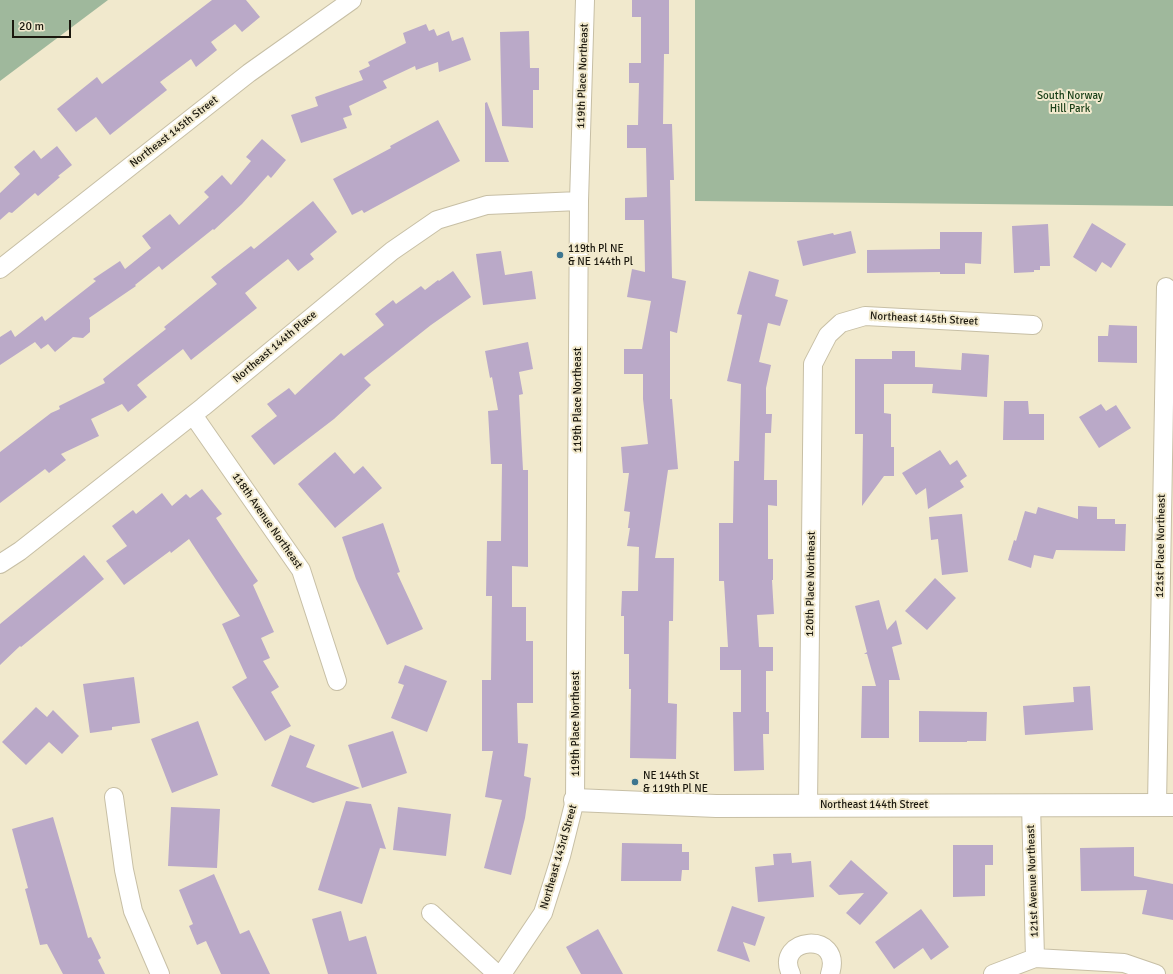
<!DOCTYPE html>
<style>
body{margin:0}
#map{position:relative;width:1173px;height:974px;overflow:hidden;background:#f1e9cd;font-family:Signika,sans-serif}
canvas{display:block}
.scale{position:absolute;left:12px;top:20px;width:59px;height:18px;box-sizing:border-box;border:2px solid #1b180e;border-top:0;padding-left:5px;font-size:12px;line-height:14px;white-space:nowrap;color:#1b180e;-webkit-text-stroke:3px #f1e9cd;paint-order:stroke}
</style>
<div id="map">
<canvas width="1173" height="974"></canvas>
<div class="scale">20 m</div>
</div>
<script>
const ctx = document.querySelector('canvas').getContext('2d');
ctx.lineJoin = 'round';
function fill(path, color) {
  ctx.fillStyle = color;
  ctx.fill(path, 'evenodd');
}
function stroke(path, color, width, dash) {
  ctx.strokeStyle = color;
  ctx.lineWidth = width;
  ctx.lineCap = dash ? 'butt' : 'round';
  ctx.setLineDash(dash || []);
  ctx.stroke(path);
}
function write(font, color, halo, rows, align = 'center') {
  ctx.font = font + ' Signika,sans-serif';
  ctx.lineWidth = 4;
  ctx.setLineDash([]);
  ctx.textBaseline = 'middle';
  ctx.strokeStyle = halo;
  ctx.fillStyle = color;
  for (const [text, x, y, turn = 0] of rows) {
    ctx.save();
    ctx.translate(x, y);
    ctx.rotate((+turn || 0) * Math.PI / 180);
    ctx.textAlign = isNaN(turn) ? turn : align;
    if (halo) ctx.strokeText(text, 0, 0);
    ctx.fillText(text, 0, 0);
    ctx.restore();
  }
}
fill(new Path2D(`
 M 0,0 L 108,0 L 0,81 Z
 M 695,0 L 1173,0 L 1173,206 L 695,201 Z`), '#9fb89c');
fill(new Path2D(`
 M 212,0 L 246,0 L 260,17 L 242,32 L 235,24 L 211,42 L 217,50 L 196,67 L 191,59 L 160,82 L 167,90 L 110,135 L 96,117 L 76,132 L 57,109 L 97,77 L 102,84 Z
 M 632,0 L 669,0 L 669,54 L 664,54 L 663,124 L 672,124 L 674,180 L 670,180 L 672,278 L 686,281 L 677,333 L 670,331 L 670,399 L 672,399 L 678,469 L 668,470 L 655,558 L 674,558 L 673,621 L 669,621 L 668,703 L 677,704 L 676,759 L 630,758 L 631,689 L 629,689 L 629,654 L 624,654 L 624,616 L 621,616 L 622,591 L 638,591 L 639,547 L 627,546 L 630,528 L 628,528 L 630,512 L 624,511 L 629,473 L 623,473 L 621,447 L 648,444 L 643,399 L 643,374 L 624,374 L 624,349 L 642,349 L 651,301 L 627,297 L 632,269 L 645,272 L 644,220 L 625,220 L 625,198 L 647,197 L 646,148 L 627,148 L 627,125 L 638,125 L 639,83 L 629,83 L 629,63 L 641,63 L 641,17 L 632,17 Z
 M 426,24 L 429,31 L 434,29 L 437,36 L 449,31 L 452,41 L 463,37 L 471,60 L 439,72 L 438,62 L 416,70 L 415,66 L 383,81 L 387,88 L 349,106 L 352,115 L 343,118 L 347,128 L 301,143 L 291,115 L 318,106 L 315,97 L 363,80 L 359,71 L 370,66 L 368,62 L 406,43 L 403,33 Z
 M 529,31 L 530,68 L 539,68 L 539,90 L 533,90 L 533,128 L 502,126 L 500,32 Z
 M 487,102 L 509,162 L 485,162 L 485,103 Z
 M 438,120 L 460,161 L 364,213 L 362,210 L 352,215 L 333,179 L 391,148 L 390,146 Z
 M 262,139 L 286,160 L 271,178 L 268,175 L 242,204 L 214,230 L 213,229 L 162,270 L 159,266 L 135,285 L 136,286 L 89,318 L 90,320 L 90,332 L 83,338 L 73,337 L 55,352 L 48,344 L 41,349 L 35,342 L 0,365 L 0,337 L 11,330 L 15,337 L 42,316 L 45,321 L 96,281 L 93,279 L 120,261 L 125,269 L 151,248 L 142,236 L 170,214 L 179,225 L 209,197 L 204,192 L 222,175 L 231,185 L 251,161 L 246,157 Z
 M 57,146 L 72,165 L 58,176 L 60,177 L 38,196 L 35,193 L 12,213 L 9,212 L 0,220 L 0,193 L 20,174 L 14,167 L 34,150 L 41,159 Z
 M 313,201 L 337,232 L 310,254 L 314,259 L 298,271 L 288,259 L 245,293 L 257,308 L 191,360 L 183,349 L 137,385 L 147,397 L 128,412 L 122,404 L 91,419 L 99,436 L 61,454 L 66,460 L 49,473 L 45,469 L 0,503 L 0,452 L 51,413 L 60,409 L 59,406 L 105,383 L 103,379 L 166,329 L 164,327 L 217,284 L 211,277 L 251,246 L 254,249 Z
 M 1092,223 L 1126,244 L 1111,268 L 1102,262 L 1096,272 L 1073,257 Z
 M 1048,224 L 1050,266 L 1040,266 L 1040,270 L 1034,270 L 1034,272 L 1014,273 L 1012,226 Z
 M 851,231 L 856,253 L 803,266 L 797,241 L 833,233 L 834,235 Z
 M 940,232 L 982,232 L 981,264 L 965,263 L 965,274 L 940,274 L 940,272 L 867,273 L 867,250 L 940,249 Z
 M 501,251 L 505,275 L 532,271 L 536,299 L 483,305 L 476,254 Z
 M 453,271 L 471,297 L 431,325 L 364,378 L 371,385 L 334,419 L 274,465 L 251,436 L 277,416 L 267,404 L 289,388 L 295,395 L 341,353 L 344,356 L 384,325 L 375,314 L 393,300 L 396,304 L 421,286 L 425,290 L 438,280 L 439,281 Z
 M 749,271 L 779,280 L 775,296 L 788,300 L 780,326 L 768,323 L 759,362 L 771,365 L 766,388 L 766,414 L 772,414 L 771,433 L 765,433 L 764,480 L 777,480 L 777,506 L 768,505 L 768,559 L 773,559 L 773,580 L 772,580 L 774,614 L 757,615 L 759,647 L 773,647 L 773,671 L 766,671 L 766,712 L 769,712 L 769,734 L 763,734 L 764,770 L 734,771 L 733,712 L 741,712 L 741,670 L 720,670 L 720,647 L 728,647 L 724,581 L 719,581 L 719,523 L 733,523 L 734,461 L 739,461 L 741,384 L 727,381 L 742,315 L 737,314 Z
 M 1109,325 L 1137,326 L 1137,363 L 1098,362 L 1098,336 L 1108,336 Z
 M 528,342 L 533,369 L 519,372 L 523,394 L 519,395 L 523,470 L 528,470 L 528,567 L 512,566 L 512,607 L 526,607 L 526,641 L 533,641 L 533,703 L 517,703 L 518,743 L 528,744 L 524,776 L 531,778 L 525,818 L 511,875 L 484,868 L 502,800 L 485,797 L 493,751 L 482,751 L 482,680 L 491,680 L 492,596 L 486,596 L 487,541 L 501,541 L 502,464 L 491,464 L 488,411 L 498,410 L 492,377 L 490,378 L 485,351 Z
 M 892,351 L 915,351 L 915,367 L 961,370 L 962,353 L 989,355 L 987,397 L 932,393 L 933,384 L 884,384 L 884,413 L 891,414 L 891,447 L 894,447 L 894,476 L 884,476 L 862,506 L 863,434 L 855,434 L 855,359 L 892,359 Z
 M 1004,401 L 1028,401 L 1029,414 L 1044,414 L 1044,440 L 1003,440 Z
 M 1101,404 L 1106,411 L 1116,405 L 1131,428 L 1099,448 L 1079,417 Z
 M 940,450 L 950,465 L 957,460 L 967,476 L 960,481 L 964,487 L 928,509 L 926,488 L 916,495 L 902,473 Z
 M 335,452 L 354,474 L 363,466 L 382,488 L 335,528 L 298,484 Z
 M 202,489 L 222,514 L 216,518 L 258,581 L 253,585 L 274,632 L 261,638 L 270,658 L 263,661 L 279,687 L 271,692 L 291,726 L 265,741 L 232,687 L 247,678 L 222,624 L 240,616 L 189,539 L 171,553 L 170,551 L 124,585 L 106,561 L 127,546 L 112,526 L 133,510 L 136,514 L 162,493 L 172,506 L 186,494 L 190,498 Z
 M 1078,506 L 1097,507 L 1097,519 L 1115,519 L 1115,524 L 1126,524 L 1125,551 L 1056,550 L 1053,559 L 1034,555 L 1031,568 L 1008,560 L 1014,540 L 1016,541 L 1025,511 L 1036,514 L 1038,507 L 1078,519 Z
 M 962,514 L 968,572 L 942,575 L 938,539 L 931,540 L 929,517 Z
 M 383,523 L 400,572 L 397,573 L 423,629 L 387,645 L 356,579 L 342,537 Z
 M 84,555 L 104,579 L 21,647 L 20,646 L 0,665 L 0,624 Z
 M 935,578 L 956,598 L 927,630 L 905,611 Z
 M 879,600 L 887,630 L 896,620 L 902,644 L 892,647 L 900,680 L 889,680 L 889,738 L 861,738 L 862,686 L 876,686 L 867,654 L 864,654 L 867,652 L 855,606 Z
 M 405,665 L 447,681 L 427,732 L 391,718 L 404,685 L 398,683 Z
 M 134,677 L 140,723 L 112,727 L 112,730 L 90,733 L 83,684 Z
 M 1090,686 L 1093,730 L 1025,735 L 1023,706 L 1074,702 L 1073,687 Z
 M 36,707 L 47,717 L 53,710 L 79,736 L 62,754 L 49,742 L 26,765 L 2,742 Z
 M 919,711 L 987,712 L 986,741 L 967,741 L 967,742 L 919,742 Z
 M 198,721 L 218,775 L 172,793 L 151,739 Z
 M 393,731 L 407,773 L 362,788 L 348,745 Z
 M 290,735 L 315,745 L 306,767 L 360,788 L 313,803 L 271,786 Z
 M 346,801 L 371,804 L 386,849 L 380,848 L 362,904 L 318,890 Z
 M 171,807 L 220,809 L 217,868 L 168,866 Z
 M 398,807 L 451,814 L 446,856 L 393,850 Z
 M 53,817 L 88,938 L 91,937 L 101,958 L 98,960 L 105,974 L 63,974 L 47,944 L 40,945 L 25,889 L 28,888 L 12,829 Z
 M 622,843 L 682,844 L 682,852 L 689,852 L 689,870 L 682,870 L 681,881 L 621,881 Z
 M 953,845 L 993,845 L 993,865 L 985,865 L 985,896 L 953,897 Z
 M 1134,847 L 1134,876 L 1173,884 L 1173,920 L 1142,914 L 1147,890 L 1081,891 L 1080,848 Z
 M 791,853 L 792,863 L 811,861 L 814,897 L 758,902 L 755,867 L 774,865 L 773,854 Z
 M 851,860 L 888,893 L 860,925 L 846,913 L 864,893 L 839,895 L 829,886 Z
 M 214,874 L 240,934 L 249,930 L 270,974 L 221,974 L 206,941 L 197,945 L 189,926 L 193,924 L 179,890 Z
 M 732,906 L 765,917 L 755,946 L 743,942 L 750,962 L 717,951 Z
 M 921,909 L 949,947 L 931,960 L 923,948 L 894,969 L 875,942 Z
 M 341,911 L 349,941 L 366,936 L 377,974 L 328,974 L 312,919 Z
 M 598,929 L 623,974 L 581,974 L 566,947 Z`), '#baa9c8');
const minor = new Path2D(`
 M 0,269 L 249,73 L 352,0
 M 193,415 L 301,570 L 337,681
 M 0,564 L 20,551 L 203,407 L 392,251 L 437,220 L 487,205 L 579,201
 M 114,797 L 124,870 L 133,911 L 160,974
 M 1031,804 L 1035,958
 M 808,805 L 813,364 L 828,335 L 841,323 L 865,316 L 1033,325
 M 1157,805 L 1166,287
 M 431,913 L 497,974
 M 502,974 L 543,913 L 561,856 L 575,800 L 579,201 L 585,0
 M 791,974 C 773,937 844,930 830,974
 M 993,974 L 1035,958 L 1124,963 L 1156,974`);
const tertiary = new Path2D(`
 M 575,800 L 716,806 L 1173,805`);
stroke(minor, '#c7bfa5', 20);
stroke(tertiary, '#c7bfa5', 24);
stroke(minor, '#fff', 18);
stroke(tertiary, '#fff', 22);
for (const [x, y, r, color] of [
 [560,255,4,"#3d7690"],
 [635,782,4,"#3d7690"]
]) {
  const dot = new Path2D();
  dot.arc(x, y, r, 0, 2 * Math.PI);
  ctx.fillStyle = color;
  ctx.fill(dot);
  stroke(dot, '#f1e9cd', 1.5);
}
write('11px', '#1b180e', '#f1e9cd', [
 ["119th Place Northeast",583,76,-88],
 ["Northeast 145th Street",174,132,-38],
 ["Northeast 145th Street",924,319,3],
 ["Northeast 144th Place",275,347,-40],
 ["119th Place Northeast",578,400,-90],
 ["118th Avenue Northeast",267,521,55],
 ["121st Place Northeast",1161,546,-89],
 ["120th Place Northeast",811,584,-89],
 ["119th Place Northeast",576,724,-90],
 ["Northeast 144th Street",874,805],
 ["Northeast 143rd Street",559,857,-74],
 ["121st Avenue Northeast",1033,881,-92]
]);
write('11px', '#1a4018', '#f1e9cd', [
 ["South Norway",1070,96],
 ["Hill Park",1070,109]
]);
write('11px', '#1b180e', '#f1e9cd', [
 ["119th Pl NE",568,249],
 ["& NE 144th Pl",568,262],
 ["NE 144th St",643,776],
 ["& 119th Pl NE",643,789]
], 'left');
</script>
